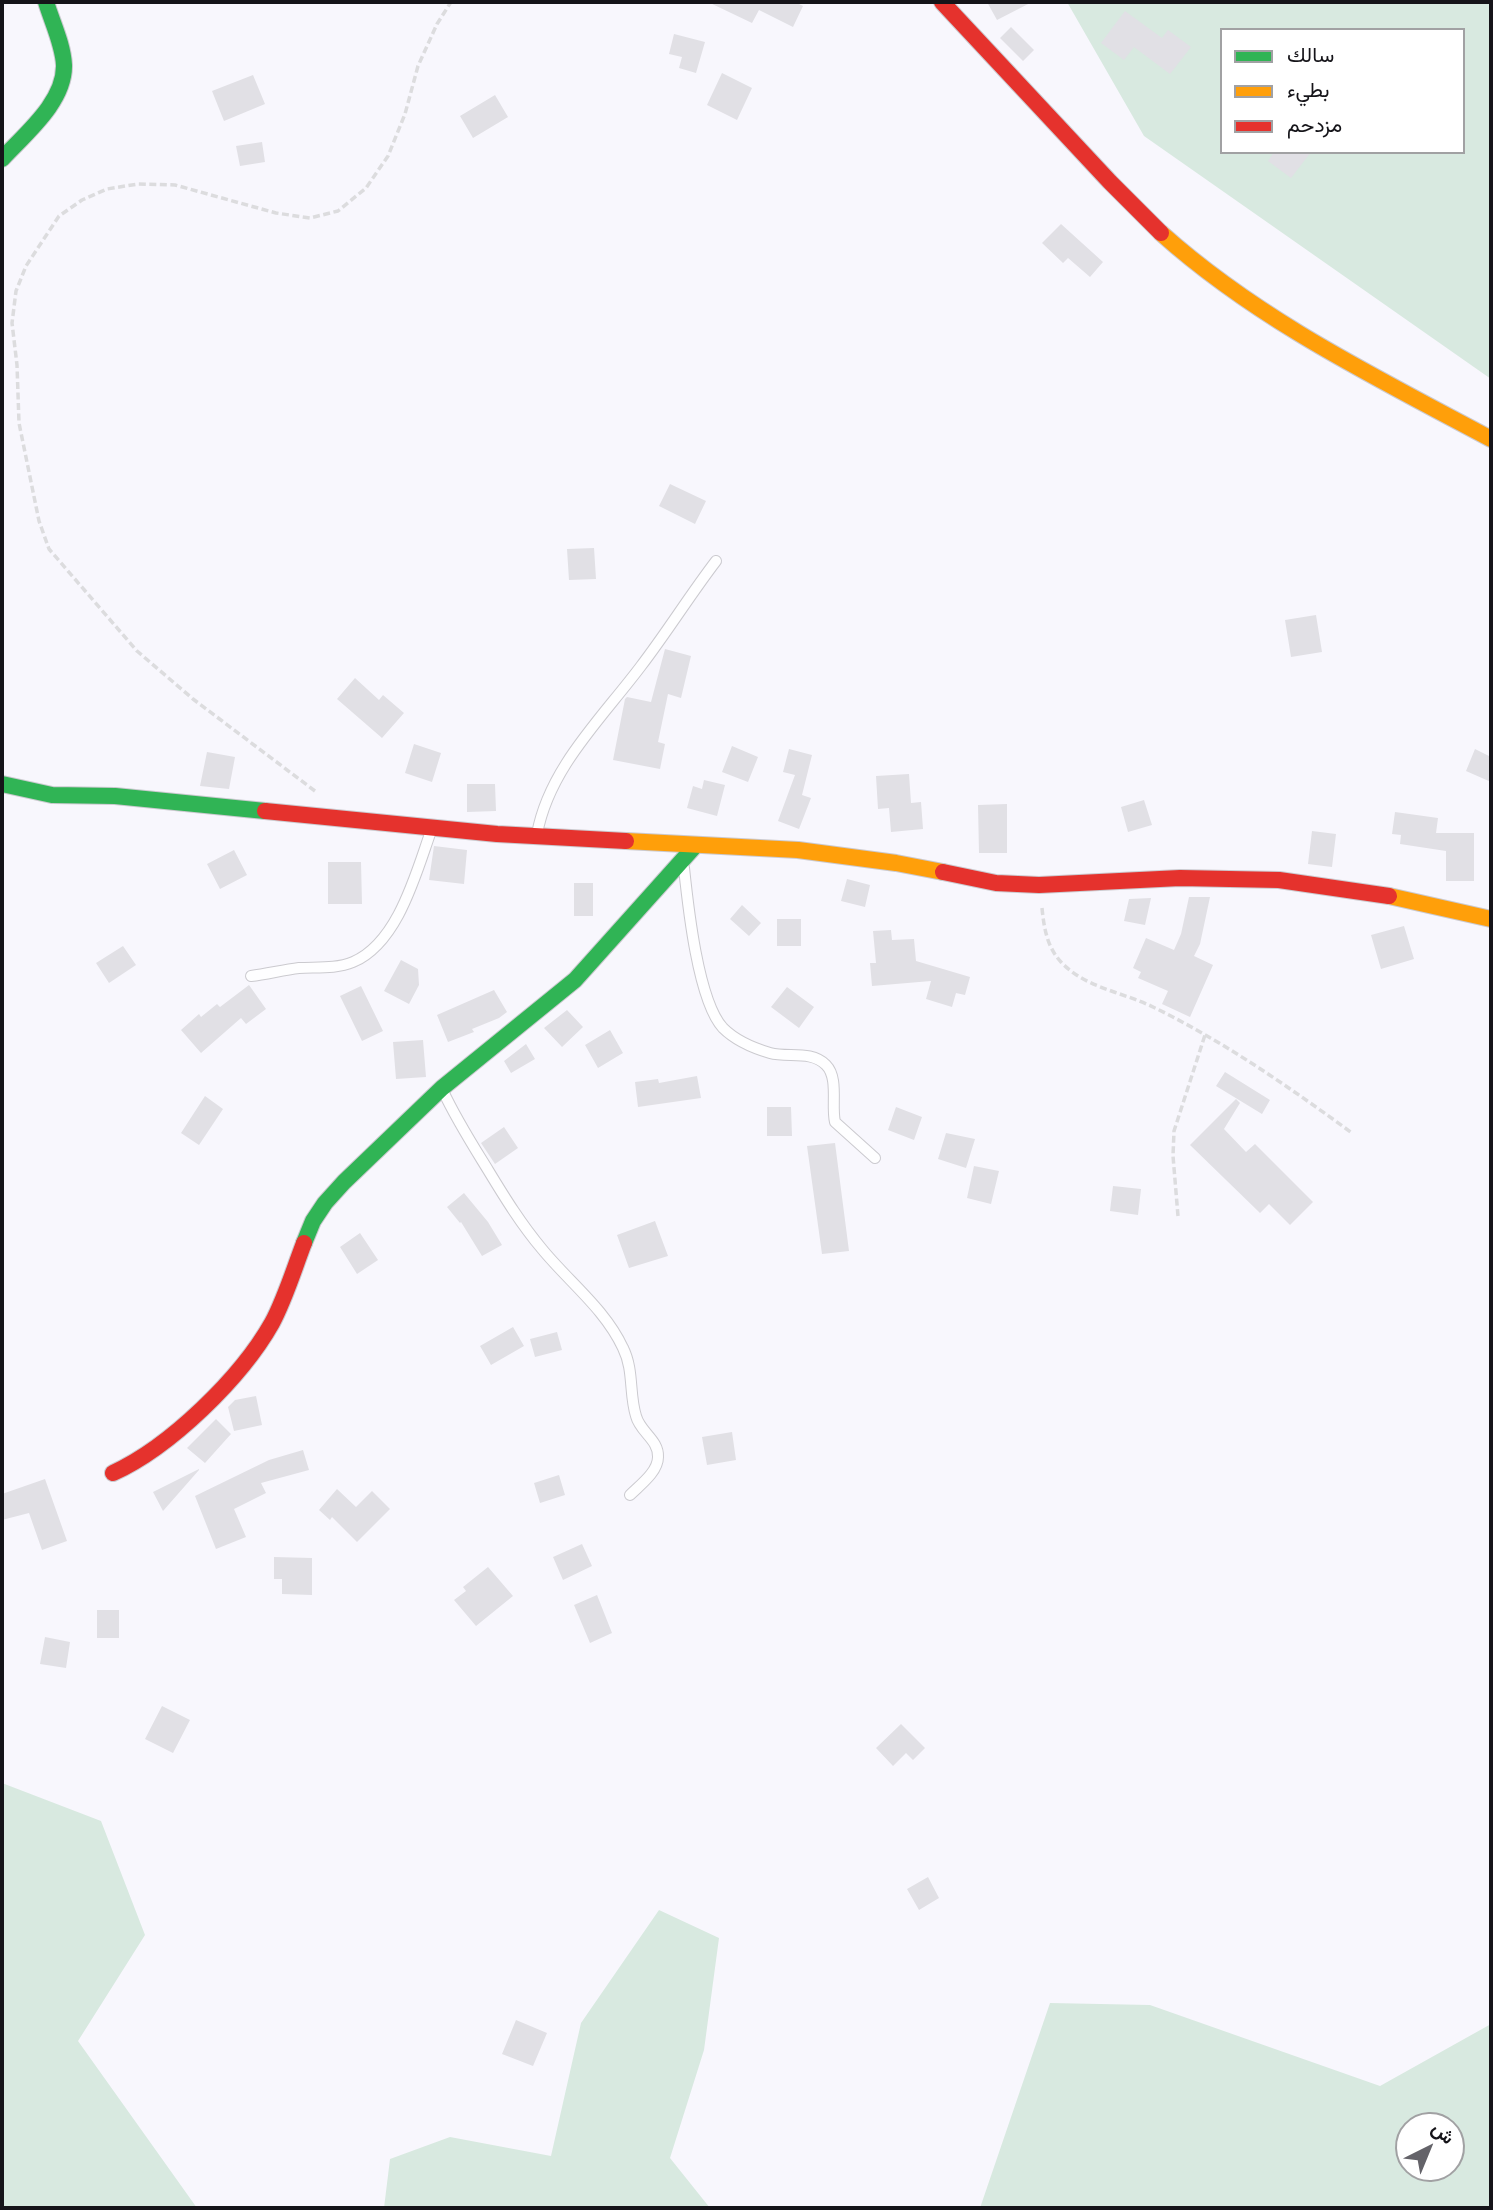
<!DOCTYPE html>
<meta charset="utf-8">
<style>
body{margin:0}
#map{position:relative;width:1493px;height:2210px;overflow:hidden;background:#f8f7fd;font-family:"DM Sans",Vazirmatn,sans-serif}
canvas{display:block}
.frame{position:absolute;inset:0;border:4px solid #151419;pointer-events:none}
.legend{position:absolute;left:1220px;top:28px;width:245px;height:126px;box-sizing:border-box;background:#fff;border:2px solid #a1a1a3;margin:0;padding:9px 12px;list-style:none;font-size:21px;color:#151419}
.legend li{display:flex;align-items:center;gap:14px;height:35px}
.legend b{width:35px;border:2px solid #a1a1a3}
.north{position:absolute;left:1395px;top:2112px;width:70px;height:70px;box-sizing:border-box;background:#fff;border:2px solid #a1a1a3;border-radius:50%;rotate:43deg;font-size:19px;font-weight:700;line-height:28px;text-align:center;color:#151419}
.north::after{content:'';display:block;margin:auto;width:24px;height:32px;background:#646369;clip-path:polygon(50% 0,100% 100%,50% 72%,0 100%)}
</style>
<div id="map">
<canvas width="1493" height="2210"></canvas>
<div class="frame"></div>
<ul class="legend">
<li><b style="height:9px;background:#30b455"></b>سالك</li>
<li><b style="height:9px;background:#ff9f0a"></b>بطيء</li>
<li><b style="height:9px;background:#e5322d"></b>مزدحم</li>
</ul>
<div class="north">ش</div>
</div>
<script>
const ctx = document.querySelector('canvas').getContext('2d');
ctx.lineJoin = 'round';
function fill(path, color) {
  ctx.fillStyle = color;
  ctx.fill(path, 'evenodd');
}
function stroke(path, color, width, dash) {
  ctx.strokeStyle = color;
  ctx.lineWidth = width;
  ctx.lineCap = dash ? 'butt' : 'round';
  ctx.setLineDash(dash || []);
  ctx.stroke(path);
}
fill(new Path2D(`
 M 1067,2 L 1491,2 L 1491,379 L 1144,136 ZM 1222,30 L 1463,30 L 1463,152 L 1222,152 Z
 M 2,1783 L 101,1821 L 145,1935 L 78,2041 L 197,2208 L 2,2208 Z
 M 659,1910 L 719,1938 L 704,2050 L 670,2158 L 710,2208 L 384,2208 L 390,2159 L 450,2137 L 551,2156 L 581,2023 Z
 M 1050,2003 L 1150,2005 L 1380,2086 L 1491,2024 L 1491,2208 L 980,2208 ZM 1409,2126 L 1451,2126 L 1451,2168 L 1409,2168 Z`), '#d8e9e0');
fill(new Path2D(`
 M 708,2 L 795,2 L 803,6 L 793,27 L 759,10 L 752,23 Z
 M 987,2 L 1032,2 L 997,20 Z
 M 1125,11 L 1162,38 L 1168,30 L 1191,47 L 1170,74 L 1134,47 L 1124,60 L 1101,43 Z
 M 1011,27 L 1034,50 L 1023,61 L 1000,38 Z
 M 674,34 L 705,42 L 696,73 L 679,68 L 682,57 L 669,54 Z
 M 722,73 L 752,88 L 737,120 L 707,105 Z
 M 253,75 L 265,104 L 224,121 L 212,91 Z
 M 495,95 L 508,117 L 473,138 L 460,116 Z
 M 262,142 L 265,162 L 240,166 L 236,146 Z
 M 1274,152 L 1311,152 L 1291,178 L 1268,161 Z
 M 1061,224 L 1103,262 L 1090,277 L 1068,258 L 1063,263 L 1042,243 Z
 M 670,484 L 706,501 L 695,524 L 659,506 Z
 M 594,548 L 596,579 L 569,580 L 567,549 Z
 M 1316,615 L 1322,652 L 1291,657 L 1285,620 Z
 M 665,649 L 691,656 L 681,698 L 668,694 L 658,742 L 665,744 L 660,769 L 613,760 L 625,699 L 627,697 L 651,702 Z
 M 355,678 L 379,700 L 383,695 L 404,713 L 382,738 L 337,699 Z
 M 414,744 L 441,753 L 432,782 L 405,773 Z
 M 732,746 L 758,757 L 748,782 L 722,772 Z
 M 789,749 L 812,755 L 802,795 L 811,798 L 799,829 L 778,821 L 795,775 L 783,772 Z
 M 1475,749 L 1491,757 L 1491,782 L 1466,771 Z
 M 207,752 L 235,757 L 229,789 L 200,786 Z
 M 909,774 L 911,803 L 921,802 L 923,829 L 891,832 L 889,808 L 878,809 L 876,776 Z
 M 704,780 L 725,785 L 717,816 L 687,808 L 693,786 L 702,789 Z
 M 467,784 L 495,784 L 496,811 L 467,812 Z
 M 1144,800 L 1152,825 L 1128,832 L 1121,807 Z
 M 1007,804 L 1007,853 L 979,853 L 978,805 Z
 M 1395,812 L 1438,818 L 1436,833 L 1474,833 L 1474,881 L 1446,881 L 1446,851 L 1400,844 L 1401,835 L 1392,834 Z
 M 1312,831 L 1336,834 L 1332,867 L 1308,864 Z
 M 434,846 L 467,850 L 464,884 L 429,880 Z
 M 234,850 L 247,875 L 220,889 L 207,864 Z
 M 328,862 L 361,862 L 362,904 L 328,904 Z
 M 847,879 L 870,885 L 865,907 L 841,901 Z
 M 574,883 L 593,883 L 593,916 L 574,916 Z
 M 1189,897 L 1210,897 L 1200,944 L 1194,956 L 1213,965 L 1190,1017 L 1162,1004 L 1168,991 L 1138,978 L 1141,972 L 1133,968 L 1146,938 L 1174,950 L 1181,934 Z
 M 1151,898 L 1145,925 L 1124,921 L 1129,899 Z
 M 742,905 L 761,923 L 749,936 L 730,919 Z
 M 777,919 L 801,919 L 801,946 L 777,946 Z
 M 1404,926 L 1414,959 L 1381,969 L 1371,935 Z
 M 891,930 L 892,940 L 914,939 L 916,961 L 970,977 L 965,995 L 956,993 L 952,1007 L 926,999 L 931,981 L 872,986 L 870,963 L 876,963 L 873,931 Z
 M 123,946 L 136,965 L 109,983 L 96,963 Z
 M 401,960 L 418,969 L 419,985 L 409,1004 L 384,991 Z
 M 249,985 L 266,1009 L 246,1024 L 241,1018 L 201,1053 L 181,1030 L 199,1014 L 201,1017 L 217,1004 L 220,1007 Z
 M 361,986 L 383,1031 L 362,1041 L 340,996 Z
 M 787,987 L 814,1007 L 799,1028 L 771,1007 Z
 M 494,990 L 507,1012 L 499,1018 L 472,1029 L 474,1032 L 448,1042 L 437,1015 Z
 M 567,1010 L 583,1027 L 562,1047 L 544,1028 Z
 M 610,1030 L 623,1053 L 598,1068 L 585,1045 Z
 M 423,1040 L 426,1077 L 396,1079 L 393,1042 Z
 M 526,1044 L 535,1059 L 511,1073 L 504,1061 Z
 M 1225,1072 L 1270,1100 L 1262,1114 L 1216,1086 Z
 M 697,1076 L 701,1098 L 638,1107 L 635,1082 L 658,1079 L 659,1083 Z
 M 205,1096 L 223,1109 L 199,1145 L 181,1133 Z
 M 1236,1099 L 1240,1103 L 1224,1129 L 1246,1152 L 1255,1144 L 1313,1202 L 1290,1225 L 1269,1204 L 1260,1213 L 1190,1145 Z
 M 767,1107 L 791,1107 L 792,1136 L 767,1136 Z
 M 896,1107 L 922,1117 L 914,1140 L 888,1130 Z
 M 504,1127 L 518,1148 L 495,1164 L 481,1143 Z
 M 946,1133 L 975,1139 L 966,1168 L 938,1159 Z
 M 835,1143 L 849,1251 L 822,1254 L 807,1146 Z
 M 974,1166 L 999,1171 L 991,1204 L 967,1198 Z
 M 1113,1186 L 1141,1189 L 1138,1215 L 1110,1211 Z
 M 464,1193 L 488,1222 L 502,1245 L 482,1256 L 461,1222 L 460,1223 L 447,1207 Z
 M 655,1221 L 668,1256 L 629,1268 L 617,1235 Z
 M 360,1233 L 378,1260 L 357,1274 L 340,1247 Z
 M 513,1327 L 524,1346 L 491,1365 L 480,1346 Z
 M 557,1332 L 562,1350 L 535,1357 L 530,1339 Z
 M 256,1396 L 262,1425 L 234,1431 L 228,1407 L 235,1400 Z
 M 216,1419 L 231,1434 L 205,1463 L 187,1448 Z
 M 732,1432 L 736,1460 L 707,1465 L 702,1437 Z
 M 303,1450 L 309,1470 L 261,1483 L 266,1493 L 234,1509 L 246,1537 L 216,1549 L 195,1496 L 269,1460 Z
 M 199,1469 L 199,1470 L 163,1511 L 153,1492 Z
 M 559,1475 L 565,1495 L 540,1503 L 534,1483 Z
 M 45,1479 L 67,1541 L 42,1550 L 29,1513 L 2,1520 L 2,1494 Z
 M 337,1489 L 356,1507 L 372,1491 L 390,1509 L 357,1542 L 332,1517 L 330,1520 L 319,1510 Z
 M 582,1544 L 592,1566 L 563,1580 L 553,1557 Z
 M 274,1557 L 312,1558 L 312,1595 L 282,1594 L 282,1579 L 274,1579 Z
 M 488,1567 L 513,1596 L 476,1626 L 454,1600 L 466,1591 L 463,1587 Z
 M 597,1595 L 612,1633 L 590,1643 L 574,1605 Z
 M 97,1610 L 119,1610 L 119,1638 L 97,1638 Z
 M 45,1637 L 70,1642 L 66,1668 L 40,1664 Z
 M 162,1706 L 190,1720 L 173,1753 L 145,1739 Z
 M 901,1724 L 925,1748 L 913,1760 L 906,1753 L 893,1766 L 876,1748 Z
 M 928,1877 L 939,1898 L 919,1910 L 907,1889 Z
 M 516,2020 L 547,2033 L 533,2066 L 502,2054 Z`), '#e1e0e5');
const lane = new Path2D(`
 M 537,834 C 549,768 602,718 641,666 C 667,632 690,595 716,561
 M 684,868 C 688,906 698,1001 723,1028 C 735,1040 753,1048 770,1053 C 788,1058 811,1050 826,1065 C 839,1078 831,1106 835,1122 L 875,1158
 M 251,976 C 267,974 283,970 299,968 C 317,967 336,969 353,962 C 398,943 416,873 431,831
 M 443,1091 C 456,1119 472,1144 488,1170 C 505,1198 521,1224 542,1249 C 569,1282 605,1309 623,1348 C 634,1370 629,1394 636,1416 C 640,1432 659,1440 658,1457 C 658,1472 640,1485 630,1495`);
const fast = new Path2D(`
 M 2,159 C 25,134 65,102 64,65 C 63,44 52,22 46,2
 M 2,784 L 52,795 L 115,796 L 265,811
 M 304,1243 L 313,1221 L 325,1203 L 344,1182 L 442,1088 L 575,980 L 695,846`);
const slow = new Path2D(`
 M 1161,233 C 1258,320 1377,378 1491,439
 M 626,841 L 798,850 L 896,863 L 943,872
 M 1389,896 L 1491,919`);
const jam = new Path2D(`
 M 942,2 L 1110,182 L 1161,233
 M 265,811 L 497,834 L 626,841
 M 943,872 L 996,883 L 1039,885 L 1180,878 L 1279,880 L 1389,896
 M 113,1473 C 170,1447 241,1378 272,1323 C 285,1299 294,1269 304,1243`);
stroke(lane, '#cbcacf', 12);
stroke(fast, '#cbcacf', 18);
stroke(slow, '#cbcacf', 18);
stroke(jam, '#cbcacf', 18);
stroke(new Path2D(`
 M 315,791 L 193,699 L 137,651 L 49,549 L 39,521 L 19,423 L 17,365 L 12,323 L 16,291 L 26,266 L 59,216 L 82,200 L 107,189 L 138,184 L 175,185 L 276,213 L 310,218 L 338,211 L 366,188 L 388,156 L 405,114 L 418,66 L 437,24 L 451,2
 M 1042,908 C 1044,928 1047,947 1061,962 C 1085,988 1123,992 1153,1007 C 1223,1041 1289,1087 1352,1133
 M 1178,1216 L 1173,1156 L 1174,1131 L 1205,1035`), '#dcdcde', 3.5, [7, 3.5]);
stroke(lane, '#fefeff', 10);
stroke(fast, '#30b455', 16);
stroke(slow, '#ff9f0a', 16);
stroke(jam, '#e5322d', 16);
</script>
